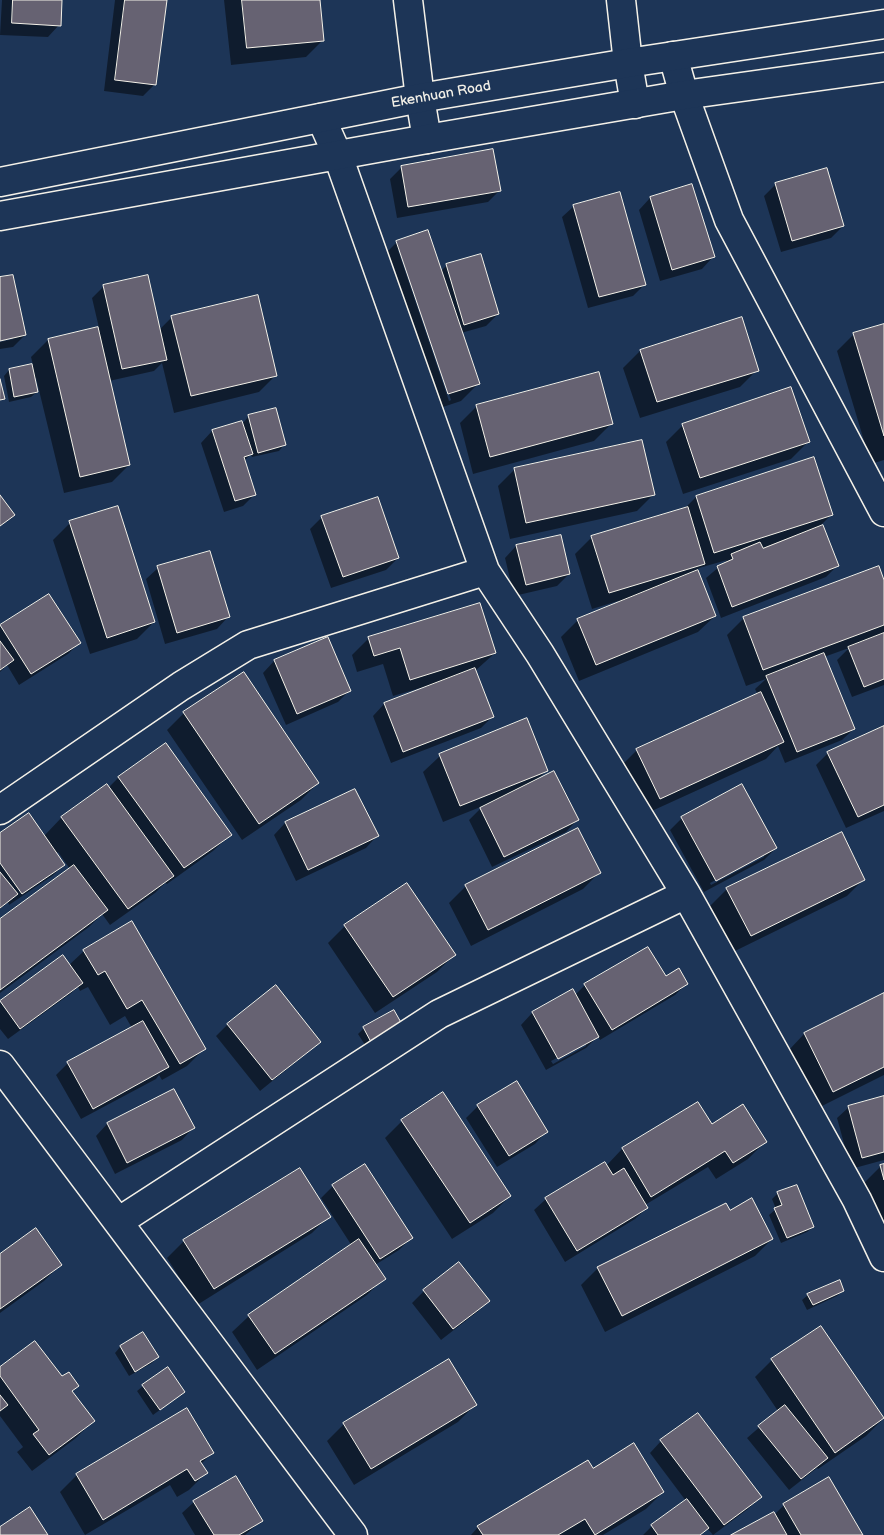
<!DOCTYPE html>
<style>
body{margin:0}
canvas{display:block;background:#1d3557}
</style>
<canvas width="884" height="1535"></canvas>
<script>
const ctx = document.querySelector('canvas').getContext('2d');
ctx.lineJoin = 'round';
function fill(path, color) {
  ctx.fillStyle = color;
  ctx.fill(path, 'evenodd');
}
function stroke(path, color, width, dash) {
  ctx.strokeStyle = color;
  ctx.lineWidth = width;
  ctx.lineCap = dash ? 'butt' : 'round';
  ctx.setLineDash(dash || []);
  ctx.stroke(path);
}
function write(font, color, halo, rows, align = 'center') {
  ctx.font = font + ' "Balsamiq Sans",sans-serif';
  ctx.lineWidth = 5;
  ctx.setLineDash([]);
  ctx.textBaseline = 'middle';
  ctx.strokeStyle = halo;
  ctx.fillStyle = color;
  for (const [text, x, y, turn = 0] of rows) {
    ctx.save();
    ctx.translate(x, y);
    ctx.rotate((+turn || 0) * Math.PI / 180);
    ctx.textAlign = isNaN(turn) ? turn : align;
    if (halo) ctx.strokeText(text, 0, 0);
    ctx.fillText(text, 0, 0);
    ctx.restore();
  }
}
fill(new Path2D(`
 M 2,0 L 60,0 L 59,25 L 48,37 L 0,35 Z
 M 115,0 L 166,0 L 155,84 L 143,96 L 104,91 Z
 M 224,0 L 319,0 L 323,40 L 306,57 L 231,65 Z
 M 401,168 L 499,191 L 488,202 L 397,218 L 390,179 Z
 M 776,184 L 843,226 L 831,238 L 781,252 L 764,196 Z
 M 650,198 L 713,257 L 702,269 L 660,281 L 639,210 Z
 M 574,206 L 645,284 L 633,296 L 588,308 L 562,217 Z
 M 397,242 L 440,272 L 447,265 L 498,314 L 486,326 L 461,333 L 478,384 L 461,401 L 431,411 L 380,259 ZM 398,250 L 400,250 L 451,400 L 449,401 Z
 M 0,279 L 25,335 L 13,347 L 0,349 L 0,342 L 13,339 L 13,337 L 0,339 Z
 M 104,286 L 159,330 L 172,317 L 276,375 L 259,392 L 174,413 L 162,363 L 154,371 L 109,381 L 129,465 L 112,482 L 64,493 L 36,378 L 34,378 L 37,392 L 31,397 L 9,402 L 4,376 L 9,370 L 33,365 L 31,357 L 48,340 L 99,328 L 92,298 Z
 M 884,325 L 884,460 L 871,464 L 837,351 L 854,334 Z
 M 640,351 L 757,370 L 740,387 L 640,418 L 623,368 Z
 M 477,406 L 611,424 L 594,441 L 473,474 L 460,423 Z
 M 249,416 L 284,445 L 279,451 L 252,457 L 251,454 L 244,461 L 255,494 L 243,506 L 224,512 L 201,443 L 212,431 L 241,422 L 242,424 Z
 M 683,425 L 808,442 L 791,459 L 683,494 L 666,442 Z
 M 515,469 L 654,494 L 637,511 L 510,539 L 498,486 Z
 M 696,497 L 831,515 L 817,529 L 838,565 L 826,577 L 721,618 L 706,578 L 727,560 L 699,568 L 697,571 L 715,616 L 698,632 L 579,681 L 561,637 L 578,620 L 619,603 L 618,601 L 592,609 L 575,554 L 592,537 L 684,509 Z
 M 322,517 L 398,558 L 386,570 L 331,588 L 310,529 Z
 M 70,523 L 154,622 L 137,639 L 90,654 L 53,540 Z
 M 516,546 L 569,574 L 557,586 L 514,596 L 505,558 Z
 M 158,568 L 228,617 L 217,629 L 165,644 L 146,579 Z
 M 884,583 L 884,633 L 881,636 L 884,634 L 884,685 L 852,697 L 837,660 L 849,648 L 824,657 L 854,729 L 842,740 L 785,763 L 778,746 L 766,759 L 643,815 L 620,767 L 637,750 L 758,695 L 755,689 L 766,679 L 746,686 L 727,635 L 744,618 Z
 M 49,595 L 79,643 L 68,654 L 19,685 L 7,665 L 0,672 L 0,627 Z
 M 369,638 L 495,653 L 475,671 L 493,716 L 481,728 L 391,763 L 373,716 L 384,704 L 428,688 L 427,686 L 393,696 L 383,664 L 357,672 L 352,655 Z
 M 328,639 L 350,690 L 338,702 L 286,725 L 263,673 L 274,661 Z
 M 184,713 L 318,783 L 301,800 L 242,840 L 167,730 Z
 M 884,727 L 884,811 L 846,828 L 816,765 L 828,753 Z
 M 165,745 L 230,835 L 213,851 L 167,884 L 165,883 L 155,893 L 110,925 L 102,914 L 89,927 L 0,993 L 0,921 L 70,869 L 58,852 L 56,854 L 64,865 L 52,876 L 9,905 L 8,902 L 0,909 L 0,835 L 44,836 L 62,817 L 108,788 L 118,778 Z
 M 440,756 L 547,770 L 536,781 L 577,820 L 566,832 L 492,867 L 469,820 L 483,806 L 443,822 L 423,772 Z
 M 355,790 L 377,836 L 366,848 L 296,881 L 274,835 L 285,823 Z
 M 682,818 L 776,848 L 764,860 L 704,892 L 670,830 ZM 764,854 L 764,857 L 711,885 L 710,883 Z
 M 600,872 L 583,889 L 471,946 L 449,903 L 466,886 Z
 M 864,879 L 847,896 L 733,952 L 710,906 L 727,889 Z
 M 345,926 L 454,955 L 437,972 L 375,1013 L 328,943 Z
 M 84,951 L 204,1049 L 187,1066 L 162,1080 L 159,1075 L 156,1079 L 81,1119 L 56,1075 L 68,1063 L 132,1028 L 125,1016 L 110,1025 L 88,987 L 80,991 L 78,987 L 70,994 L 8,1039 L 0,1029 L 0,1003 L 63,957 L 69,965 Z
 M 666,978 L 687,983 L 675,995 L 600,1040 L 598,1036 L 586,1048 L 546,1070 L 521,1025 L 532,1013 L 573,991 L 575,995 L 585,985 ZM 586,1043 L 586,1046 L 553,1064 L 551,1061 Z
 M 275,987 L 319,1042 L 307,1053 L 260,1091 L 216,1036 L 227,1025 Z
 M 884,995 L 884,1075 L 816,1109 L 788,1051 L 804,1034 Z
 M 401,1026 L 367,1048 L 358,1034 L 364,1028 Z
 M 174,1090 L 193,1128 L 182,1140 L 115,1174 L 96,1136 L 107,1124 Z
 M 884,1098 L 884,1160 L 851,1169 L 837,1118 L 849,1107 Z
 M 697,1104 L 711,1126 L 765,1142 L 748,1159 L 716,1179 L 708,1167 L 645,1205 L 647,1208 L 635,1219 L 565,1262 L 534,1210 L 546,1199 L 606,1166 L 622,1149 Z
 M 478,1106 L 546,1132 L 535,1144 L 497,1167 L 466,1118 Z
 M 402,1121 L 510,1196 L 493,1213 L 452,1239 L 385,1138 Z
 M 884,1165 L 884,1225 L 875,1227 L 864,1183 L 881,1166 Z
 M 365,1166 L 411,1238 L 399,1250 L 375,1265 L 384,1278 L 367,1295 L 257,1370 L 232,1332 L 249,1316 L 352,1246 L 321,1198 L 333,1186 Z
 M 778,1193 L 813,1227 L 807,1232 L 781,1243 L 769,1215 L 776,1209 L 772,1199 Z
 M 729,1211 L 772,1239 L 755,1256 L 605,1332 L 581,1285 L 598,1268 Z
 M 329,1216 L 312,1233 L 197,1305 L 167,1258 L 184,1241 Z
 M 0,1255 L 61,1264 L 44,1281 L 0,1313 Z
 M 843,1290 L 837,1296 L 807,1310 L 802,1300 L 808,1295 Z
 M 424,1291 L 488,1301 L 477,1312 L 441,1340 L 412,1303 Z
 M 821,1327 L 883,1419 L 866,1436 L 818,1469 L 817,1468 L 789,1490 L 747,1438 L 778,1411 L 755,1377 L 772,1360 Z
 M 143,1334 L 157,1357 L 152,1363 L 129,1376 L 115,1353 L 120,1347 Z
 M 0,1369 L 71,1391 L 93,1421 L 76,1438 L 32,1471 L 17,1452 L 23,1447 L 0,1416 Z
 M 143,1386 L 184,1392 L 153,1415 L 137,1391 Z
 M 475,1405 L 458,1422 L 354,1485 L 327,1441 L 344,1424 Z
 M 186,1410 L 212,1453 L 201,1464 L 206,1473 L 189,1490 L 177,1497 L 170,1485 L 85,1535 L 60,1492 L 77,1475 Z
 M 661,1441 L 760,1497 L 748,1509 L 713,1535 L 707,1528 L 700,1535 L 643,1535 L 652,1526 L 686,1501 L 650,1453 Z
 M 593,1469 L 663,1492 L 646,1509 L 603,1535 L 471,1535 L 478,1527 Z
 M 829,1479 L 862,1535 L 734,1535 L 774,1515 L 784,1505 Z
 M 194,1502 L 261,1521 L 245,1535 L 195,1535 L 182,1513 Z`), '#0007');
const building = new Path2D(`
 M 13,0 L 62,0 L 61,26 L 12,23 Z
 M 125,0 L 167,0 L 156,85 L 115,80 Z
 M 242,0 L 320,0 L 324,41 L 247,48 Z
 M 493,149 L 501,191 L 408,207 L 401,166 Z
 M 827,168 L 844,226 L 792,241 L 775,183 Z
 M 692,184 L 715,257 L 672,270 L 650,197 Z
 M 620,192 L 646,285 L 599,297 L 573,205 Z
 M 428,230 L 480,384 L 448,394 L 396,241 Z
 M 481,254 L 499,314 L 464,325 L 446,264 Z
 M 13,275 L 26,335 L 0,341 L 0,277 Z
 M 148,275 L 167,360 L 122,369 L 103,285 Z
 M 258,295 L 277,376 L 191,396 L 171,316 Z
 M 742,317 L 759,371 L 657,402 L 640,350 Z
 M 884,324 L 884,436 L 853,333 Z
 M 98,327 L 130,465 L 80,477 L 48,339 Z
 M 32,364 L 38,392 L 14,397 L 9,369 Z
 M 599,372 L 613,424 L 490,457 L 476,405 Z
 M 0,379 L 5,399 L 0,400 Z
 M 791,387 L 810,442 L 700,478 L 682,424 Z
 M 276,408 L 286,445 L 258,453 L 248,415 Z
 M 242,421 L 253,454 L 244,457 L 256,495 L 235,501 L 212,430 Z
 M 642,440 L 655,495 L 526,523 L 514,468 Z
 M 814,457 L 833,515 L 714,553 L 696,496 Z
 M 0,495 L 15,515 L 0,526 Z
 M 378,497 L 399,558 L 343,577 L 321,516 Z
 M 118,506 L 155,622 L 107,638 L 69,521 Z
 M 688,507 L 705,564 L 609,593 L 591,536 Z
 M 823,525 L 839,566 L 732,607 L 717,566 L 733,559 L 731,554 L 760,542 L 763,548 Z
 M 561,535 L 570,574 L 526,585 L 516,545 Z
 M 210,551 L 230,617 L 177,633 L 157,566 Z
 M 879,566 L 884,580 L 884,625 L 763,670 L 743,617 Z
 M 698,570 L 716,616 L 596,665 L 577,619 Z
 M 49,594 L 81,643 L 31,674 L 0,625 Z
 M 480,603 L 496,653 L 410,680 L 400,648 L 374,656 L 368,637 Z
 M 884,633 L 884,679 L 864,687 L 848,647 Z
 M 328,637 L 351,691 L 297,714 L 274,660 Z
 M 0,641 L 14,660 L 0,670 Z
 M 824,653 L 855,729 L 797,752 L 766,676 Z
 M 475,668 L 494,717 L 403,752 L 384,703 Z
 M 244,672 L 319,783 L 259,824 L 183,712 Z
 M 761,692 L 784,742 L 660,799 L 636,749 Z
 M 527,718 L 548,771 L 460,806 L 439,754 Z
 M 884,726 L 884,805 L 858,817 L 827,752 Z
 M 166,743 L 232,835 L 184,868 L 118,777 Z
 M 554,771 L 579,820 L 504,857 L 480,808 Z
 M 107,784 L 174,876 L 128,909 L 61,817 Z
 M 742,784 L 777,848 L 716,881 L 681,817 Z
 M 355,789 L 379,836 L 308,870 L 285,822 Z
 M 29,813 L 65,865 L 22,894 L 0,863 L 0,833 Z
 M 578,828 L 601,873 L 488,930 L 465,885 Z
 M 842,832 L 865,880 L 751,936 L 726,888 Z
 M 74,865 L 108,910 L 0,990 L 0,919 Z
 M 0,872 L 18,894 L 0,908 Z
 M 407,883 L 456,955 L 393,997 L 344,925 Z
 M 132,921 L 206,1049 L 180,1064 L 142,1000 L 127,1009 L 105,971 L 98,975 L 83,950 Z
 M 648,947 L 666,976 L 679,968 L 688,984 L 612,1030 L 584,984 Z
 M 63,955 L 83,983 L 20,1029 L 0,1001 Z
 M 276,985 L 321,1042 L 272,1080 L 227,1024 Z
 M 573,989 L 599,1037 L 558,1059 L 532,1012 Z
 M 884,993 L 884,1067 L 833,1092 L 804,1033 Z
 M 394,1010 L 403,1026 L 372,1044 L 363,1027 Z
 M 143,1021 L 169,1067 L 93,1109 L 67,1062 Z
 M 517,1081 L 548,1132 L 509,1156 L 477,1105 Z
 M 174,1089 L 195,1128 L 127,1163 L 107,1123 Z
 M 443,1092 L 511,1196 L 470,1223 L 401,1120 Z
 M 884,1096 L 884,1152 L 862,1158 L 848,1106 Z
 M 698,1102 L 712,1124 L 743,1104 L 767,1142 L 733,1163 L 725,1151 L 651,1197 L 622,1148 Z
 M 605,1162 L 613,1175 L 624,1168 L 648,1208 L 577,1251 L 545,1198 Z
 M 365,1164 L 413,1238 L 380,1259 L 332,1185 Z
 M 884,1164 L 884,1180 L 880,1165 Z
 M 300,1168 L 331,1217 L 214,1289 L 183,1240 Z
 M 797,1185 L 814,1227 L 787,1238 L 774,1208 L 782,1205 L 777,1192 Z
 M 752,1198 L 773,1239 L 622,1316 L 597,1267 L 726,1203 L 730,1210 Z
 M 36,1228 L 62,1265 L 0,1309 L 0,1254 Z
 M 359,1239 L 386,1279 L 275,1354 L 248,1315 Z
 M 459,1262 L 490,1301 L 453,1329 L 423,1290 Z
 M 840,1280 L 844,1291 L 813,1305 L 807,1294 Z
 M 821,1326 L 884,1418 L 835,1453 L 771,1359 Z
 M 143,1332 L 159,1357 L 135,1372 L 120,1346 Z
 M 35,1341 L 62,1376 L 69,1372 L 79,1386 L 72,1391 L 95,1421 L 49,1455 L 33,1434 L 39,1430 L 0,1376 L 0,1367 Z
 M 449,1359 L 477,1405 L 371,1469 L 343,1423 Z
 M 168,1367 L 185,1392 L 160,1410 L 142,1385 Z
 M 0,1395 L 8,1405 L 0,1411 Z
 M 785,1405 L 828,1458 L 801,1479 L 758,1426 Z
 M 187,1408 L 214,1453 L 200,1461 L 208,1473 L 195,1481 L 187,1469 L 103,1520 L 76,1474 Z
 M 698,1413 L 762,1497 L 724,1525 L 660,1440 Z
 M 634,1443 L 664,1492 L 595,1535 L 585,1519 L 558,1535 L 483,1535 L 477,1526 L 588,1460 L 593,1468 Z
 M 236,1476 L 263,1521 L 239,1535 L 214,1535 L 193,1501 Z
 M 829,1477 L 863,1535 L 801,1535 L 783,1504 Z
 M 687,1499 L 709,1528 L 700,1535 L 658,1535 L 651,1525 Z
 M 30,1507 L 48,1535 L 0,1535 L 0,1527 Z
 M 774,1512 L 787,1535 L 731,1535 Z`);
fill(building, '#666272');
stroke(building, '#f4f1e8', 1);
const minor = new Path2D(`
 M 408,0 L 420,98 L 427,139
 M 621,0 L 628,63 L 635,104
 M 673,56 L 684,95 L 729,220 L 884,512
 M 321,118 L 338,156 L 485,571 L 540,654 L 686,894 L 857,1200 L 884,1257
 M 0,810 L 181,686 L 248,645 L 485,571
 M 0,1065 L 353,1535
 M 118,1222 L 439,1014 L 686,894`);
const secondary = new Path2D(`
 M 0,182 L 420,98 L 628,63 L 884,24
 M 0,216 L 427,139 L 684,95 L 884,67`);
stroke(minor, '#f4f1e8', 31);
stroke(secondary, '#f4f1e8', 31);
stroke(minor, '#1d3557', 28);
stroke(secondary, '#1d3557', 28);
write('14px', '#f4f1e8', '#1d3557', [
 ["Ekenhuan Road",441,95,-10]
]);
</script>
